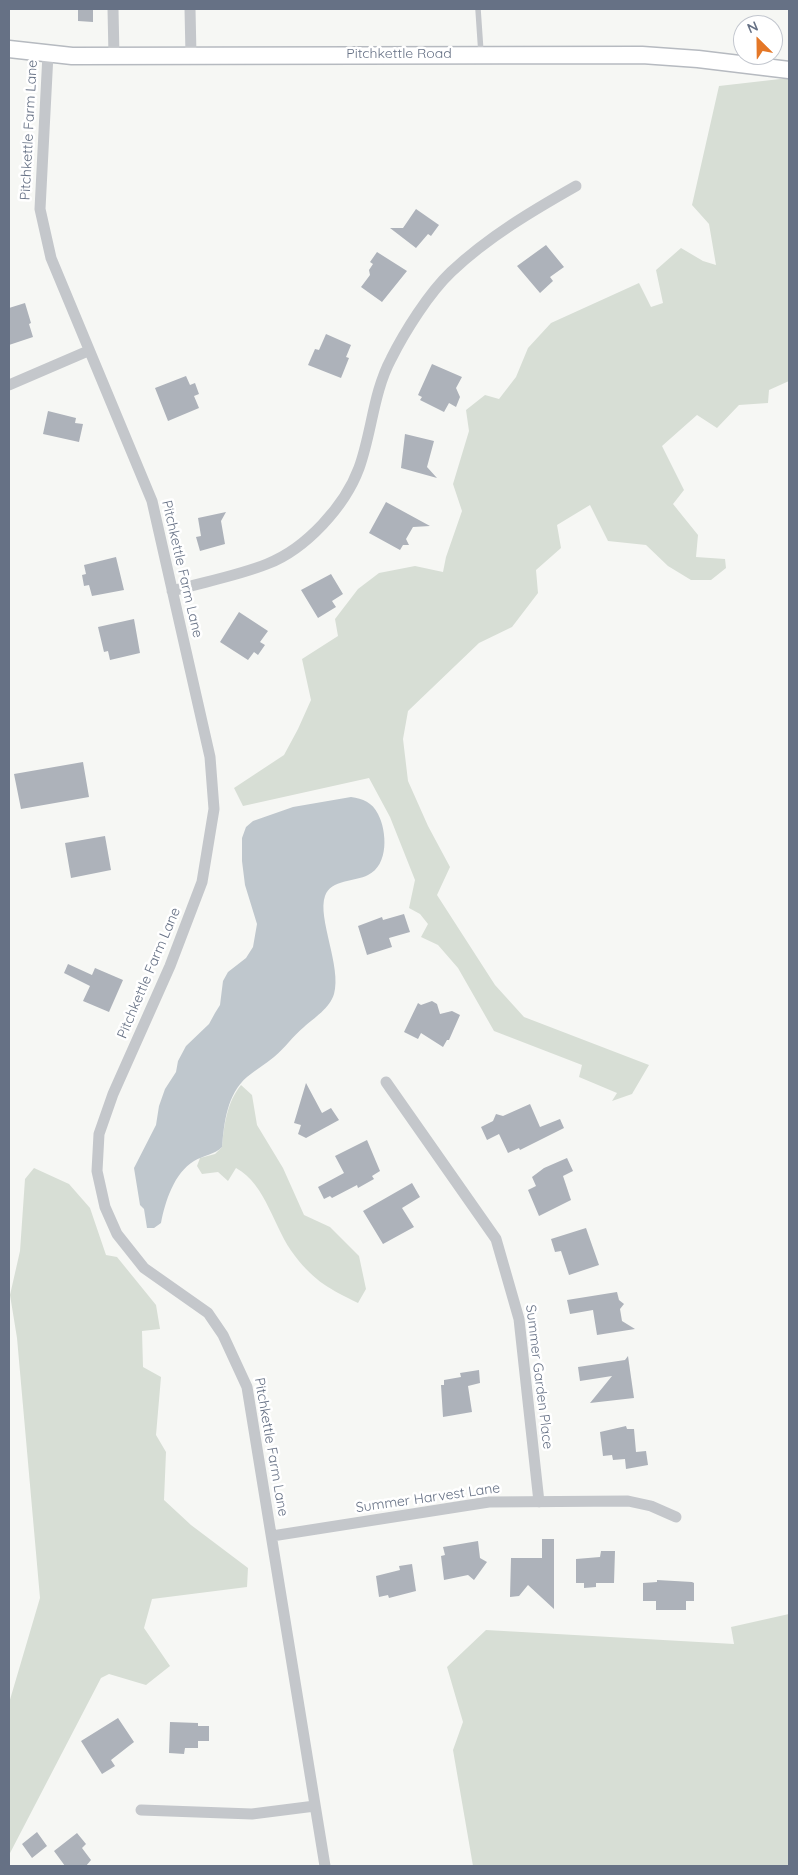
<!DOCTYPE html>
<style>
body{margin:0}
#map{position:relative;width:798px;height:1875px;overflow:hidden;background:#f6f7f4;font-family:Quicksand,sans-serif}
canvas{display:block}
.frame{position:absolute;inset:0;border:10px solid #667185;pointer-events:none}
.north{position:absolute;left:733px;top:15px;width:50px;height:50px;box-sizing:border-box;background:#fff;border:1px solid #c2c6ce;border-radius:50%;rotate:337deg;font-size:14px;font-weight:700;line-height:20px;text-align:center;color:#667185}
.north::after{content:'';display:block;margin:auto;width:18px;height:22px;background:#e47727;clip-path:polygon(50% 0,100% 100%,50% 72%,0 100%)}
</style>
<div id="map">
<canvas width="798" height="1875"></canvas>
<div class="frame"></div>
<div class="north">N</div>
</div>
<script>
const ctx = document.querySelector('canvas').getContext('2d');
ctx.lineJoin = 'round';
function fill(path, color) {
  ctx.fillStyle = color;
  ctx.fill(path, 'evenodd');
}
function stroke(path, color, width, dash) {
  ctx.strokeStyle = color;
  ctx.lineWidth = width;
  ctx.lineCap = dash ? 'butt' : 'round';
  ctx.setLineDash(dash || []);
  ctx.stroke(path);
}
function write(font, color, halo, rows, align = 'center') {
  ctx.font = font + ' Quicksand,sans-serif';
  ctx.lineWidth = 5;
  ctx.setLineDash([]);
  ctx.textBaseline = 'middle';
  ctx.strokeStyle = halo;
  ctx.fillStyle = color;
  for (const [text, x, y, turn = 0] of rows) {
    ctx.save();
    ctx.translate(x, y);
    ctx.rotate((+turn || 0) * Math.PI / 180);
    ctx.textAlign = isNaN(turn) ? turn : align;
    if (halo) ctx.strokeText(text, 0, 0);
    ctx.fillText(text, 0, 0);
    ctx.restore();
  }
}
fill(new Path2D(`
 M 789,78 L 789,381 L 769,390 L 768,403 L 739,405 L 717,428 L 697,415 L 662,446 L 684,490 L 673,504 L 698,535 L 696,557 L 725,559 L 726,568 L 711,580 L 691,580 L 668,566 L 646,545 L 608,541 L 590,505 L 557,525 L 561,548 L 536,570 L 538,593 L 512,627 L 479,643 L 408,711 L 403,739 L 408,781 L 428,826 L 450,867 L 437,895 L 495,985 L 524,1017 L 649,1065 L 632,1094 L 612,1101 L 617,1093 L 579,1077 L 582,1065 L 494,1031 L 458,968 L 438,945 L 421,937 L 428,924 L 420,914 L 409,908 L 415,880 L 390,817 L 369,778 L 243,806 L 234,788 L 284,755 L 298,729 L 311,700 L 302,659 L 338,636 L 335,619 L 358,589 L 379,573 L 415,566 L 443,572 L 446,557 L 462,511 L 453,484 L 469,431 L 466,410 L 485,395 L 499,399 L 516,377 L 528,348 L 551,323 L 639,283 L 651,307 L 663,303 L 656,270 L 681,248 L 703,261 L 716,265 L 709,224 L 692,205 L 719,86 Z
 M 241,1085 L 252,1095 L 257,1125 L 283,1168 L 304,1215 L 330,1227 L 359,1256 L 366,1289 L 358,1303 C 330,1289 315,1282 295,1256 C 273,1228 267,1185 236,1168 L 228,1181 L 218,1172 L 202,1174 L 197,1166 L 200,1158 L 215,1154 L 222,1147 C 224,1125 227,1102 241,1085 Z
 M 34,1168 L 69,1184 L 90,1208 L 106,1255 L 117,1257 L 156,1305 L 160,1329 L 142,1331 L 143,1367 L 161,1377 L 156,1435 L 166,1452 L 164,1500 L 191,1525 L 248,1568 L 247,1587 L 152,1599 L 144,1628 L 170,1666 L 146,1685 L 109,1674 L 101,1678 L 9,1855 L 9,1703 L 40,1598 L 17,1338 L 10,1295 L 20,1251 L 25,1179 Z
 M 789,1614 L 789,1866 L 473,1866 L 453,1750 L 463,1722 L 447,1667 L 486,1630 L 734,1644 L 731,1627 Z`), '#d7ded5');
fill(new Path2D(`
 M 351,797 C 363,799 372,802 378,814 C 387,831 389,865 368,875 C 355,882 331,879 325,896 C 317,918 342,967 334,994 C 330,1008 314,1018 304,1027 C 293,1036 285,1048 274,1057 C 266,1064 255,1070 247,1077 C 227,1094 224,1123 222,1147 C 214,1155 204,1155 194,1161 C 174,1173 165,1202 161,1223 L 154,1228 L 147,1228 L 144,1209 L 140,1205 L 134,1168 L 156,1125 L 159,1106 L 165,1089 L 176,1072 L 178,1061 L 186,1046 L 209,1024 L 215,1013 L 220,1005 L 223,981 L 228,972 L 246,958 L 253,947 L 257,924 L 245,885 L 242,861 L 242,838 L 246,827 L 253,821 L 293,807 Z`), '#bfc7cd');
fill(new Path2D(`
 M 78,9 L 93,9 L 93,22 L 78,21 Z
 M 416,209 L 439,225 L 431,236 L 428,234 L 416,248 L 390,228 L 403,228 Z
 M 546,245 L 564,267 L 550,277 L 553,281 L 540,293 L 517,266 Z
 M 377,252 L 407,271 L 382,302 L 361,287 L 370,275 L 369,270 L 373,264 L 370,262 Z
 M 25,303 L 31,323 L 29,324 L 33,337 L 9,345 L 9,308 Z
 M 326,334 L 351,345 L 346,357 L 349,358 L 341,378 L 308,365 L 315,349 L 319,350 Z
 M 432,364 L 462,377 L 456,388 L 460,397 L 456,407 L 449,403 L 444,412 L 420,400 L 422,397 L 418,395 Z
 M 186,376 L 190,385 L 195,383 L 199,394 L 194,396 L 199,408 L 168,421 L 155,388 Z
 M 48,411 L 76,418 L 75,423 L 83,424 L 79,442 L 43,434 Z
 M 405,434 L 434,441 L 427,467 L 437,478 L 401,468 Z
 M 386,502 L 430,526 L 413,527 L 406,539 L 409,545 L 403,545 L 400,550 L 369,533 Z
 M 226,512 L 221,521 L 225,544 L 200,551 L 196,537 L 201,536 L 198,518 Z
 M 116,557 L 124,590 L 92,596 L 89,585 L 84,586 L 82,575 L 86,574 L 84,565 Z
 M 331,574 L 343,594 L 332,601 L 336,607 L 318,618 L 301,590 Z
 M 239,612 L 268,631 L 260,642 L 265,645 L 258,655 L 254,652 L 248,660 L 220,642 Z
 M 134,619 L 140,653 L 110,660 L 108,651 L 104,652 L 98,627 Z
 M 83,762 L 89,797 L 21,809 L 14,774 Z
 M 105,836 L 111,870 L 71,878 L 65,843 Z
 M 404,914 L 410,932 L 389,938 L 392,947 L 367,955 L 358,926 L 382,917 L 383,920 Z
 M 68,964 L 92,975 L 95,968 L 123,980 L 109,1012 L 83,1001 L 90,986 L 64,973 Z
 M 432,1001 L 437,1004 L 440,1014 L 452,1011 L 460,1015 L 449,1040 L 447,1040 L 443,1047 L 421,1033 L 418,1039 L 404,1032 L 418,1003 L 421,1005 Z
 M 306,1083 L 322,1113 L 331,1108 L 339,1120 L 306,1138 L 298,1134 L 301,1125 L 294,1123 Z
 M 530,1104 L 540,1127 L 560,1119 L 564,1128 L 520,1150 L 519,1148 L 508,1153 L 499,1134 L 487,1140 L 481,1127 L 493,1121 L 496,1114 L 503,1116 Z
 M 367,1140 L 380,1171 L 372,1176 L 374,1179 L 358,1188 L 357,1185 L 332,1198 L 330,1196 L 324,1199 L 318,1187 L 344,1173 L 335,1156 Z
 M 567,1158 L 573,1171 L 563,1176 L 571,1200 L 539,1216 L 528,1190 L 536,1186 L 532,1177 L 544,1168 Z
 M 412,1183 L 420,1197 L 402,1208 L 414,1227 L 383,1244 L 363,1211 Z
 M 586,1228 L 599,1265 L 569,1275 L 561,1251 L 555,1252 L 551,1239 Z
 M 617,1292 L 619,1300 L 624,1304 L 620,1309 L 622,1321 L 635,1329 L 597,1335 L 593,1310 L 570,1314 L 567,1300 Z
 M 628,1356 L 634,1398 L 590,1403 L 612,1376 L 580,1381 L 578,1367 L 625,1360 Z
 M 479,1370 L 480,1383 L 468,1386 L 472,1412 L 443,1417 L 441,1385 L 444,1385 L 444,1380 L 461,1377 L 460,1373 Z
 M 626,1426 L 627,1429 L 634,1429 L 636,1452 L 646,1451 L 648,1465 L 626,1469 L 625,1459 L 613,1460 L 612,1455 L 603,1456 L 600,1432 Z
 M 542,1539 L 554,1539 L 554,1609 L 528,1585 L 519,1596 L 510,1597 L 511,1558 L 542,1558 Z
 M 478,1541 L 480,1558 L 487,1562 L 474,1580 L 468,1575 L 444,1580 L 441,1556 L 445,1555 L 443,1547 Z
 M 601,1551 L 615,1551 L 614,1583 L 596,1583 L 596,1587 L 584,1588 L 584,1583 L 576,1583 L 576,1559 L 600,1557 Z
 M 412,1564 L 416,1591 L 389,1598 L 388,1595 L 379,1597 L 376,1576 L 400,1570 L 399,1566 Z
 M 657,1580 L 692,1582 L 694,1583 L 694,1601 L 686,1601 L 686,1610 L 656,1610 L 656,1601 L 643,1601 L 643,1583 L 657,1582 Z
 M 118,1718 L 134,1742 L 111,1760 L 115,1766 L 102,1774 L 81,1741 Z
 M 170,1722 L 198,1723 L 198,1726 L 209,1726 L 209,1741 L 198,1741 L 198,1748 L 185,1748 L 184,1754 L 169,1753 Z
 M 37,1832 L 47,1846 L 32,1858 L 22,1844 Z
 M 77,1833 L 86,1844 L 82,1848 L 91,1860 L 86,1866 L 65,1866 L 54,1851 Z`), '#adb2ba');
const secondary = new Path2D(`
 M 9,49 L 72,56 L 642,55 L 698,59 L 789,70`);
stroke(secondary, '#b6bac0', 19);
stroke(new Path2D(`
 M 478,9 L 481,53`), '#c4c7cb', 5.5);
stroke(new Path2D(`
 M 113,9 L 114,56
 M 190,9 L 191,55
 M 48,54 L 40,209 L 51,258 L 152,501 L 210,757 L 214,809 L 202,882 L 170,966 L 113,1094 L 99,1134 L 97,1171 L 105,1207 L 117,1234 L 144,1268 L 208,1313 L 223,1335 L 247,1387 L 325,1866
 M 9,385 L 88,351
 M 172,591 C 203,582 237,576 267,564 C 306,549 345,506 359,468 C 372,432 373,393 391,359 C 405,331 429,293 451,272 C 488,237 532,211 576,186
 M 386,1082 L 496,1239 L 519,1319 L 539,1502
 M 272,1536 L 489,1502 L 628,1501 L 651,1506 L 676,1517
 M 141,1810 L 252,1814 L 315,1806`), '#c4c7cb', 11);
stroke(secondary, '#fff', 16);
write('14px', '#667185', '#fff', [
 ["Pitchkettle Road",399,54],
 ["Pitchkettle Farm Lane",29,130,-87],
 ["Pitchkettle Farm Lane",182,569,77],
 ["Pitchkettle Farm Lane",149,973,-67],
 ["Summer Garden Place",539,1377,83],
 ["Pitchkettle Farm Lane",271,1447,80],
 ["Summer Harvest Lane",428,1498,-8]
]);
</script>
